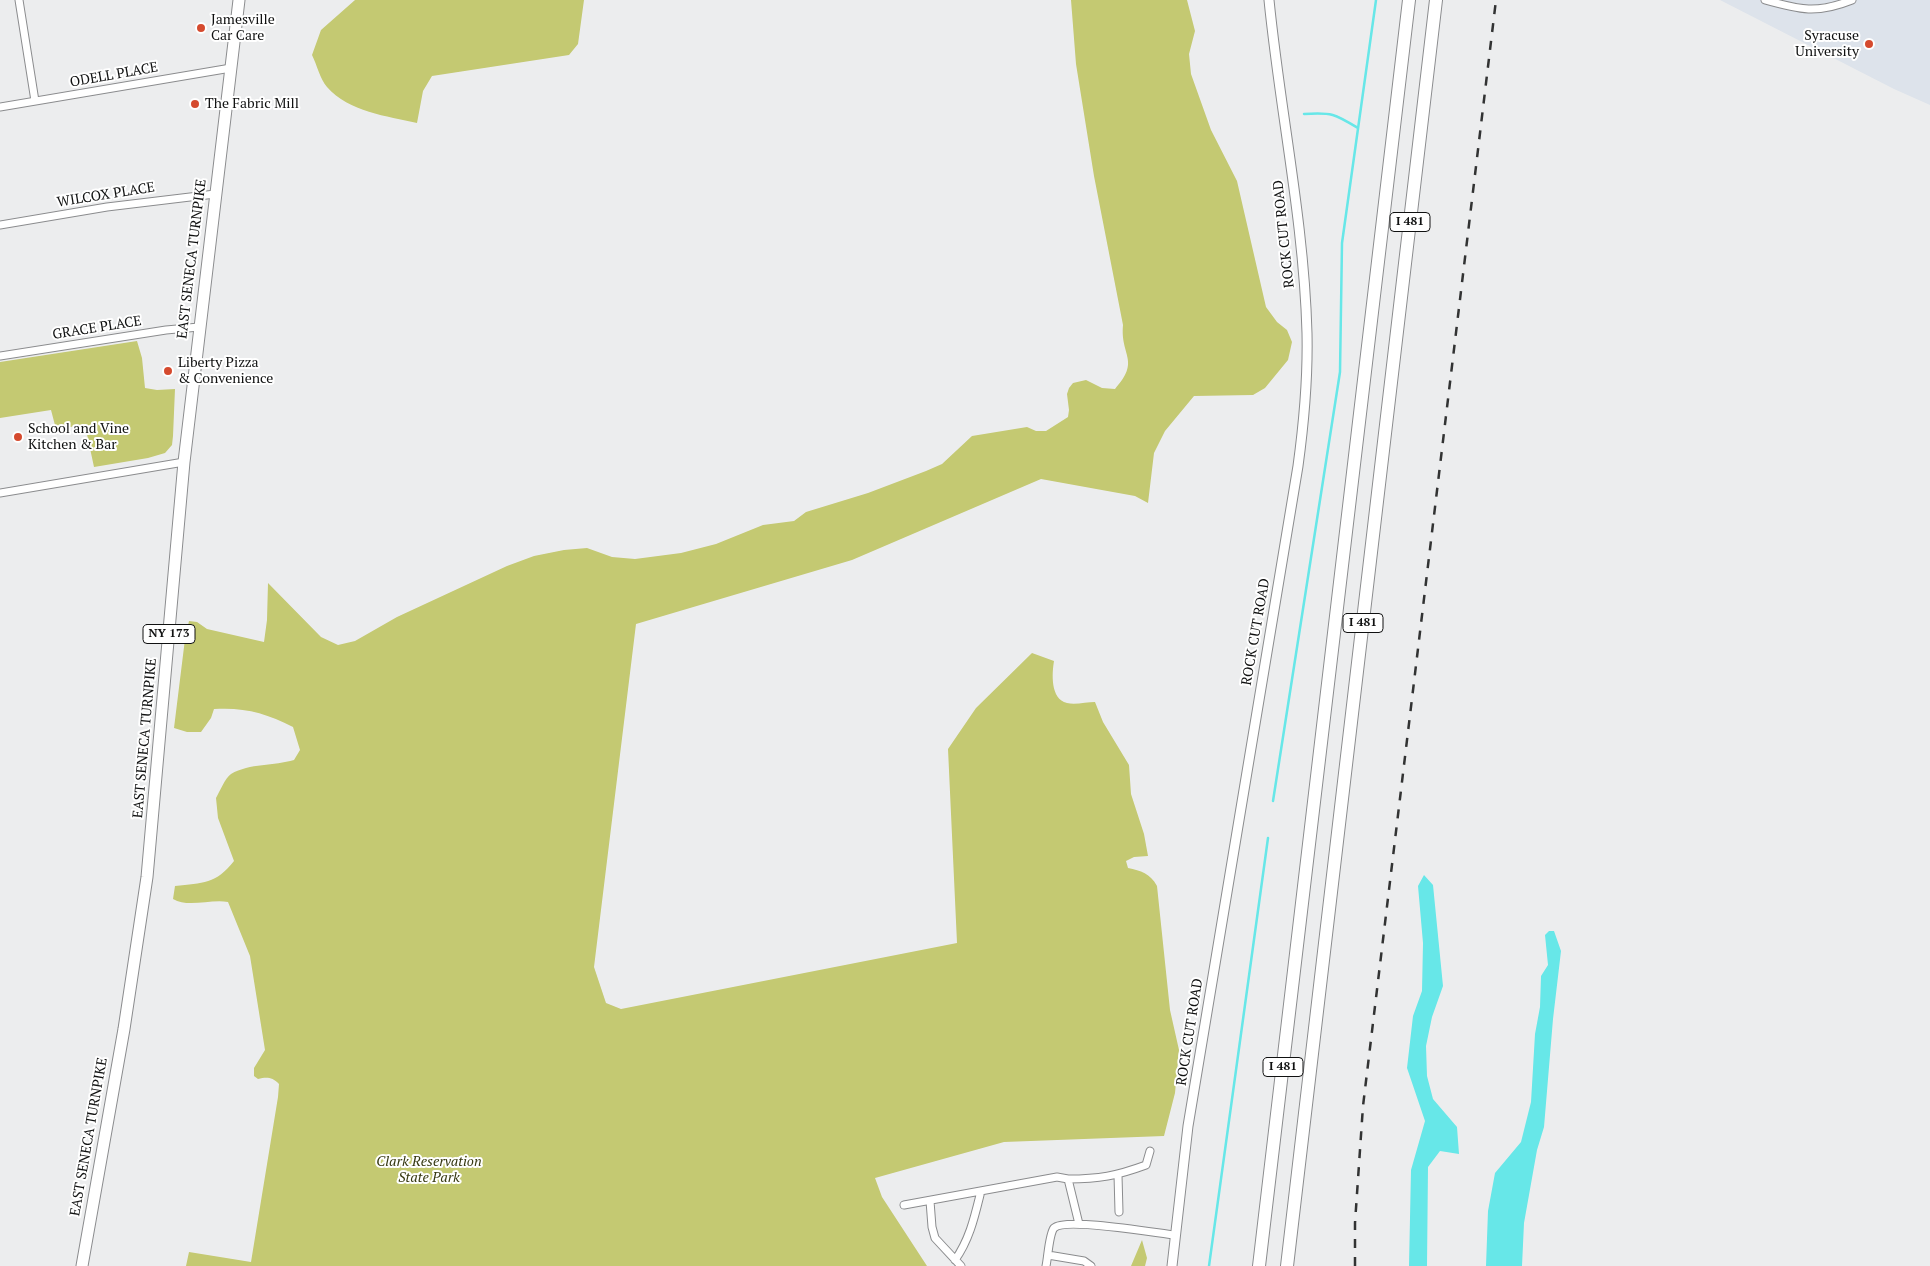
<!DOCTYPE html>
<style>
body{margin:0}
canvas{display:block;background:#ecedee}
</style>
<canvas width="1930" height="1266"></canvas>
<script>
const ctx = document.querySelector('canvas').getContext('2d');
ctx.lineJoin = 'round';
function fill(path, color) {
  ctx.fillStyle = color;
  ctx.fill(path, 'evenodd');
}
function stroke(path, color, width, dash) {
  ctx.strokeStyle = color;
  ctx.lineWidth = width;
  ctx.lineCap = dash ? 'butt' : 'round';
  ctx.setLineDash(dash || []);
  ctx.stroke(path);
}
function write(font, color, halo, rows, align = 'center') {
  ctx.font = font + ' "PT Serif",serif';
  ctx.lineWidth = 4;
  ctx.setLineDash([]);
  ctx.textBaseline = 'middle';
  ctx.strokeStyle = halo;
  ctx.fillStyle = color;
  for (const [text, x, y, turn = 0] of rows) {
    ctx.save();
    ctx.translate(x, y);
    ctx.rotate((+turn || 0) * Math.PI / 180);
    ctx.textAlign = isNaN(turn) ? turn : align;
    if (halo) ctx.strokeText(text, 0, 0);
    ctx.fillText(text, 0, 0);
    ctx.restore();
  }
}
fill(new Path2D(`
 M 1720,0 L 1930,0 L 1930,105 L 1894,89 Z`), '#dde3eb');
fill(new Path2D(`
 M 355,0 L 584,0 L 578,44 L 569,55 L 432,76 L 423,91 L 417,123 C 387,116 349,112 327,87 C 320,79 317,65 312,55 L 321,30 Z
 M 1071,0 L 1187,0 L 1195,31 L 1189,54 L 1191,74 L 1211,130 L 1237,181 L 1266,307 L 1277,322 L 1287,330 L 1292,342 L 1288,360 L 1265,388 L 1253,395 L 1194,396 L 1165,431 L 1154,453 L 1148,503 L 1135,496 L 1041,479 L 852,560 L 636,624 L 594,967 L 606,1003 L 621,1009 L 957,943 L 948,749 L 976,708 L 1032,653 L 1054,661 C 1052,673 1050,699 1067,703 C 1075,705 1087,702 1095,702 L 1103,722 L 1129,765 L 1131,794 L 1144,834 L 1148,856 L 1134,857 L 1126,861 L 1128,868 C 1141,871 1150,873 1157,886 L 1170,1010 L 1179,1050 L 1175,1093 L 1164,1136 L 1004,1142 L 875,1178 L 882,1197 L 927,1266 L 186,1266 L 189,1252 L 251,1262 L 278,1097 L 279,1084 C 272,1077 267,1077 258,1079 L 254,1076 L 254,1068 L 265,1050 L 250,956 L 228,902 C 210,899 188,908 173,899 L 175,886 C 203,883 216,884 234,861 L 218,818 L 216,798 C 220,791 225,778 231,774 C 250,763 274,766 294,760 L 300,750 L 293,727 C 266,713 244,707 214,709 L 211,718 L 201,732 L 187,732 L 174,728 L 185,639 L 189,621 L 197,622 L 207,629 L 264,642 L 267,620 L 268,583 L 321,637 L 338,645 L 355,641 L 397,617 L 507,566 L 534,556 L 564,550 L 587,548 L 612,557 L 635,559 L 681,553 L 716,544 L 763,525 L 794,521 L 806,512 L 868,493 L 926,471 L 942,464 L 972,436 L 1027,427 L 1036,431 L 1046,431 L 1068,417 L 1069,410 L 1067,394 L 1069,388 L 1073,383 L 1086,380 L 1102,388 L 1115,389 C 1141,360 1120,356 1123,325 L 1094,176 L 1076,64 Z
 M 137,341 L 142,358 L 145,388 L 157,390 L 175,389 L 173,436 L 172,445 L 165,453 L 148,458 L 94,467 L 85,425 L 56,429 L 51,410 L 0,418 L 0,362 Z
 M 1142,1240 L 1147,1258 L 1145,1266 L 1131,1266 Z`), '#c4c972');
fill(new Path2D(`
 M 1424,875 L 1433,885 L 1443,986 L 1432,1017 L 1426,1046 L 1427,1076 L 1433,1099 L 1457,1127 L 1459,1154 L 1440,1151 L 1428,1167 L 1427,1266 L 1409,1266 L 1411,1170 L 1425,1121 L 1407,1068 L 1413,1016 L 1422,991 L 1423,943 L 1418,886 Z
 M 1549,931 L 1554,931 L 1561,951 L 1553,1019 L 1544,1127 L 1537,1150 L 1524,1223 L 1522,1266 L 1486,1266 L 1488,1211 L 1495,1173 L 1521,1142 L 1531,1102 L 1535,1034 L 1540,1007 L 1541,976 L 1548,965 L 1545,935 Z`), '#67e7e8');
stroke(new Path2D(`
 M 1304,114 C 1332,112 1335,114 1358,128
 M 1273,801 L 1340,372 L 1342,243 L 1376,0
 M 1209,1266 L 1268,838`), '#67e7e8', 2.5);
const minor = new Path2D(`
 M 19,0 L 35,101
 M 1765,0 C 1800,10 1817,14 1852,0
 M 0,107 L 231,68
 M 0,225 L 107,207 L 215,194
 M 0,356 L 166,330 L 199,327
 M 0,493 L 184,462
 M 1118,1175 L 1119,1212
 M 1068,1179 C 1099,1179 1116,1176 1146,1165 L 1150,1151
 M 932,1200 L 930,1201 L 932,1227 L 935,1238 L 961,1266
 M 904,1205 L 1057,1177 L 1068,1179 L 1079,1224
 M 1048,1255 L 1084,1261 L 1091,1266
 M 955,1260 C 970,1239 975,1215 981,1191
 M 1046,1266 C 1048,1257 1049,1234 1054,1228 C 1065,1217 1156,1233 1174,1235`);
const tertiary = new Path2D(`
 M 1172,1266 L 1188,1126 L 1298,466 C 1304,422 1308,378 1307,333 C 1304,221 1280,111 1269,0`);
const primary = new Path2D(`
 M 82,1266 L 124,1029 L 147,877 L 184,462 L 239,0`);
const motorway = new Path2D(`
 M 1259,1266 L 1409,0
 M 1287,1266 L 1436,0`);
stroke(minor, '#8b8c8e', 9);
stroke(tertiary, '#8b8c8e', 11);
stroke(primary, '#8b8c8e', 13);
stroke(motorway, '#8b8c8e', 14);
stroke(minor, '#fff', 7);
stroke(tertiary, '#fff', 9);
stroke(primary, '#fff', 11);
stroke(motorway, '#fff', 12);
stroke(new Path2D(`
 M 1355,1266 L 1355,1223 L 1363,1106 L 1496,0`), '#323333', 2.5, [9, 9]);
for (const [x, y, r, color] of [
 [201,28,5,"#d54a2e"],
 [1869,44,5,"#d54a2e"],
 [195,104,5,"#d54a2e"],
 [168,371,5,"#d54a2e"],
 [18,437,5,"#d54a2e"]
]) {
  const dot = new Path2D();
  dot.arc(x, y, r, 0, 2 * Math.PI);
  ctx.fillStyle = color;
  ctx.fill(dot);
  stroke(dot, '#fff', 2);
}
for (const [x, y, w] of [
 [1410,222,40],
 [1363,623,40],
 [169,634,52],
 [1283,1067,40]
]) {
  const box = new Path2D();
  box.roundRect(x - w / 2, y - 9.5, w, 19, 4);
  ctx.fillStyle = '#fff';
  ctx.fill(box);
  stroke(box, '#101111', 1);
}
write('bold 12px', '#101111', null, [
 ["I 481",1410,222],
 ["I 481",1363,623],
 ["NY 173",169,634],
 ["I 481",1283,1067]
]);
write('14px', '#101111', '#fff', [
 ["Jamesville",211,20],
 ["Car Care",211,36],
 ["Syracuse",1859,36,"right"],
 ["University",1859,52,"right"],
 ["The Fabric Mill",205,104],
 ["Liberty Pizza",178,363],
 ["& Convenience",178,379],
 ["School and Vine",28,429],
 ["Kitchen & Bar",28,445]
], 'left');
write('14px', '#101111', '#fff', [
 ["ODELL PLACE",114,75,-10],
 ["WILCOX PLACE",106,195,-9],
 ["ROCK CUT ROAD",1284,234,-96],
 ["EAST SENECA TURNPIKE",192,259,-83],
 ["GRACE PLACE",97,328,-9],
 ["ROCK CUT ROAD",1256,632,-80],
 ["EAST SENECA TURNPIKE",145,738,-85],
 ["ROCK CUT ROAD",1190,1032,-81],
 ["EAST SENECA TURNPIKE",89,1137,-80]
]);
write('italic 14px', '#363811', '#fff', [
 ["Clark Reservation",429,1162],
 ["State Park",429,1178]
]);
</script>
